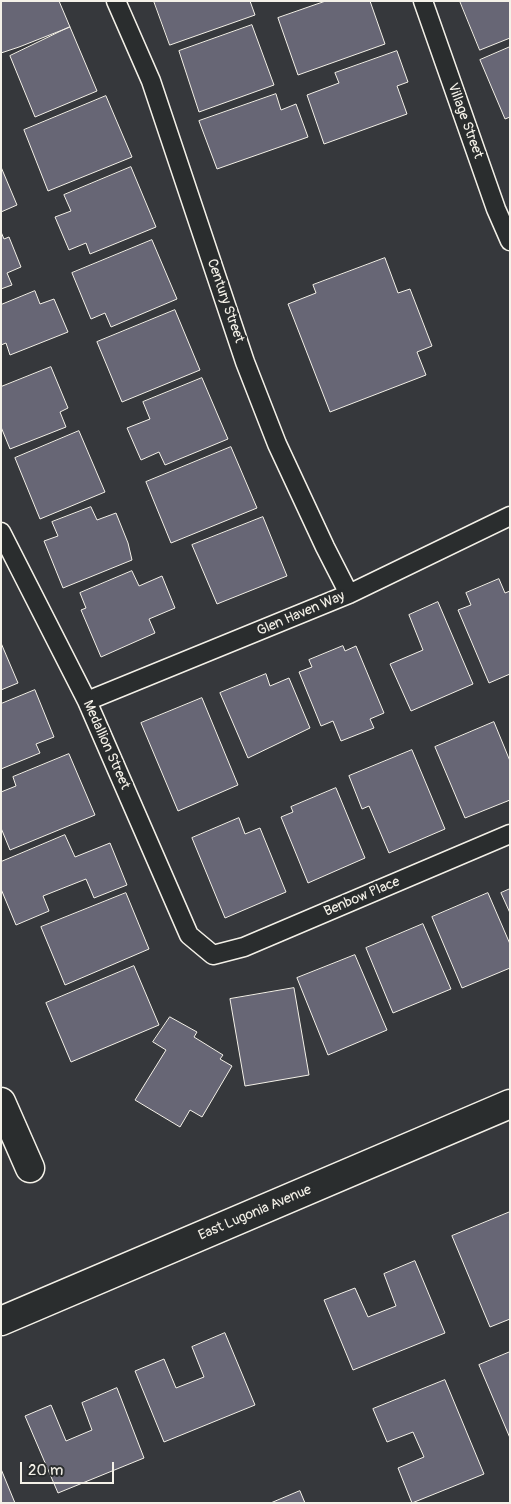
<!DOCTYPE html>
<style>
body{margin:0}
#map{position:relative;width:511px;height:1504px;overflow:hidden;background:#36383c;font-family:Pangolin,sans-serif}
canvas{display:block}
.frame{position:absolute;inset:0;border:2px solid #f4f1e8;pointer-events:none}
.scale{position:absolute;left:20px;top:1462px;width:94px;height:22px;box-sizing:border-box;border:2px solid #f4f1e8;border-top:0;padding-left:6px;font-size:15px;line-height:18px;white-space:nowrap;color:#f4f1e8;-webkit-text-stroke:4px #2a2d2e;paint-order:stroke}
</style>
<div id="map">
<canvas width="511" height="1504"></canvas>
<div class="frame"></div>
<div class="scale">20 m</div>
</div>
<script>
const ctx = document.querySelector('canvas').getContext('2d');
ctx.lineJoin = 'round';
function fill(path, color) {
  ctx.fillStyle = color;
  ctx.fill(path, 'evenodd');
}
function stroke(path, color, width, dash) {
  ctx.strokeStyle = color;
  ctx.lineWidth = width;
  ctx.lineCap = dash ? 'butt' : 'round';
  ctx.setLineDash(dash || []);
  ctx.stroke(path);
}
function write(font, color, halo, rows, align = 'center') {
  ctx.font = font + ' Pangolin,sans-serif';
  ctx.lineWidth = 5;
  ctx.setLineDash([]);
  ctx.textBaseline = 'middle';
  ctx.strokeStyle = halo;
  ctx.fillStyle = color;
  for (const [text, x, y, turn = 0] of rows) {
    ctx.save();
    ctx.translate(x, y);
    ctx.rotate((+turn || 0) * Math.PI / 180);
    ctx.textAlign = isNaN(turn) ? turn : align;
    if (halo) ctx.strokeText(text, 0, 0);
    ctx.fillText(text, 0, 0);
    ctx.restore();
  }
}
const building = new Path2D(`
 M 1,1 L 59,1 L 70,27 L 19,47 L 1,53 Z
 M 154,1 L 250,1 L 255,15 L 170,45 Z
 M 326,1 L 370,1 L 385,44 L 298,75 L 278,18 Z
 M 460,1 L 510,1 L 510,38 L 480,50 Z
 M 252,25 L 274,85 L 199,112 L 179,51 Z
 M 70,27 L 97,91 L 35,117 L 10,56 Z
 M 510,47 L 510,117 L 505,119 L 480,60 Z
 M 397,51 L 408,82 L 397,86 L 407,114 L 324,144 L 307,95 L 339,83 L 335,73 Z
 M 276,94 L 281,110 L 296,104 L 308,137 L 217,169 L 199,121 Z
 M 106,96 L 132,157 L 48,191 L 24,130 Z
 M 1,167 L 17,205 L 1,212 Z
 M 131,167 L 156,227 L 90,254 L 86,243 L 69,250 L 55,217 L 71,211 L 64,195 Z
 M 1,232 L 4,239 L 9,237 L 21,267 L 7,273 L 12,285 L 1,289 Z
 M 152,240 L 177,299 L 111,327 L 105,313 L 91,319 L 72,273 Z
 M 385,258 L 398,293 L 410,289 L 432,346 L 417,352 L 426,375 L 330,412 L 288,304 L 316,293 L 313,285 Z
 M 35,291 L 40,304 L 54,299 L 68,332 L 10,355 L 6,343 L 1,345 L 1,305 Z
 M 175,310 L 200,370 L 122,402 L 97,342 Z
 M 51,367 L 68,408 L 60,412 L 66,427 L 10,449 L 1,427 L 1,387 Z
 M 202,378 L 228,439 L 165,465 L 159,452 L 141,460 L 127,428 L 150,419 L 143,402 Z
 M 79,431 L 105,492 L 40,519 L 15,458 Z
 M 231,447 L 257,508 L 171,543 L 146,482 Z
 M 91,507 L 97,520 L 116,513 L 128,543 L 132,560 L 63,588 L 44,541 L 58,536 L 52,522 Z
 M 263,517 L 287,576 L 217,604 L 192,545 Z
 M 132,571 L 139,586 L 162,576 L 175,608 L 149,619 L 155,633 L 101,657 L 81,610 L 86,608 L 80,593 Z
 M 499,579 L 505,593 L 510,591 L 510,674 L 489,683 L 458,610 L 471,605 L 466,593 Z
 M 438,602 L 473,684 L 411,711 L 390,664 L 423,650 L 409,615 Z
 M 1,643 L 18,683 L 1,690 Z
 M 343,646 L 345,651 L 356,646 L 384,713 L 370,719 L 374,728 L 341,741 L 333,721 L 321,726 L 299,672 L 312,667 L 309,660 Z
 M 266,674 L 270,686 L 289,678 L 310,728 L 248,758 L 220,693 Z
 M 35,690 L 54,737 L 36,744 L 40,753 L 1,769 L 1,704 Z
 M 202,698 L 238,785 L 178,811 L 141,723 Z
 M 494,722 L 510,761 L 510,800 L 465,818 L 435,747 Z
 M 412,750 L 445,829 L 389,853 L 369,806 L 362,809 L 349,776 Z
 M 69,754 L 95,815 L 10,850 L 1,828 L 1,792 L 16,786 L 13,777 Z
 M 336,788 L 365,858 L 308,883 L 281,817 L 293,812 L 291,807 Z
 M 239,818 L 245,834 L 260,828 L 286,892 L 225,918 L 192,838 Z
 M 65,835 L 75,857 L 110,843 L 127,885 L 94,898 L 86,879 L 43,896 L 49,911 L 16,925 L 1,889 L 1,862 Z
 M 510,889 L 510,913 L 501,893 Z
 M 126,893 L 149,949 L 65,985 L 41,927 Z
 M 488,893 L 510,944 L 510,968 L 462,988 L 432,917 Z
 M 423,924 L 451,989 L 393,1013 L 366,948 Z
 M 355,955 L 387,1030 L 328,1055 L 297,978 Z
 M 134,966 L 159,1025 L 71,1062 L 46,1003 Z
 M 294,988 L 309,1075 L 245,1086 L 230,999 Z
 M 170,1017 L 197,1032 L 194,1037 L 223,1055 L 220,1059 L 232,1066 L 202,1117 L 190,1110 L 180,1127 L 135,1100 L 166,1050 L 153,1042 Z
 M 510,1212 L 510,1319 L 490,1327 L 452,1236 Z
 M 415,1261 L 445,1333 L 353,1370 L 324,1300 L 355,1288 L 368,1317 L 396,1306 L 384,1274 Z
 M 225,1333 L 255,1405 L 164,1442 L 135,1371 L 164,1359 L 176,1388 L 204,1377 L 192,1347 Z
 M 510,1352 L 510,1438 L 479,1365 Z
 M 445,1380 L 484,1474 L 412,1503 L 398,1468 L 424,1457 L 413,1432 L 387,1442 L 373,1409 Z
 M 117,1388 L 144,1458 L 58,1493 L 25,1416 L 51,1405 L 66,1441 L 92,1430 L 82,1403 Z
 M 1,1469 L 15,1503 L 1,1503 Z
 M 300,1491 L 305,1503 L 271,1503 Z`);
fill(building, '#676675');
stroke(building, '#f4f1e8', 1);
const service = new Path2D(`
 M 116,1 L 151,81 L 245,362 L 277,444 L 325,547 L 349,594
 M 423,1 L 496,209 L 510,241
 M 1,532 L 87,701 L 189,935 L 213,955 L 244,947 L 510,834
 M 87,701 L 349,594 L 510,516`);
const minor = new Path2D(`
 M 1,1102 L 30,1168`);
const secondary = new Path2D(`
 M 1,1321 L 510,1104`);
stroke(service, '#f4f1e8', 21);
stroke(minor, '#f4f1e8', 31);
stroke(secondary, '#f4f1e8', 31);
stroke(service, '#2a2d2e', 18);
stroke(minor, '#2a2d2e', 28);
stroke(secondary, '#2a2d2e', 28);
write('14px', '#f4f1e8', '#2a2d2e', [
 ["Village Street",465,121,70],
 ["Century Street",225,301,71],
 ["Glen Haven Way",301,614,-23],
 ["Medallion Street",106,745,66],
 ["Benbow Place",362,897,-23],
 ["East Lugonia Avenue",255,1213,-23]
]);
</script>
